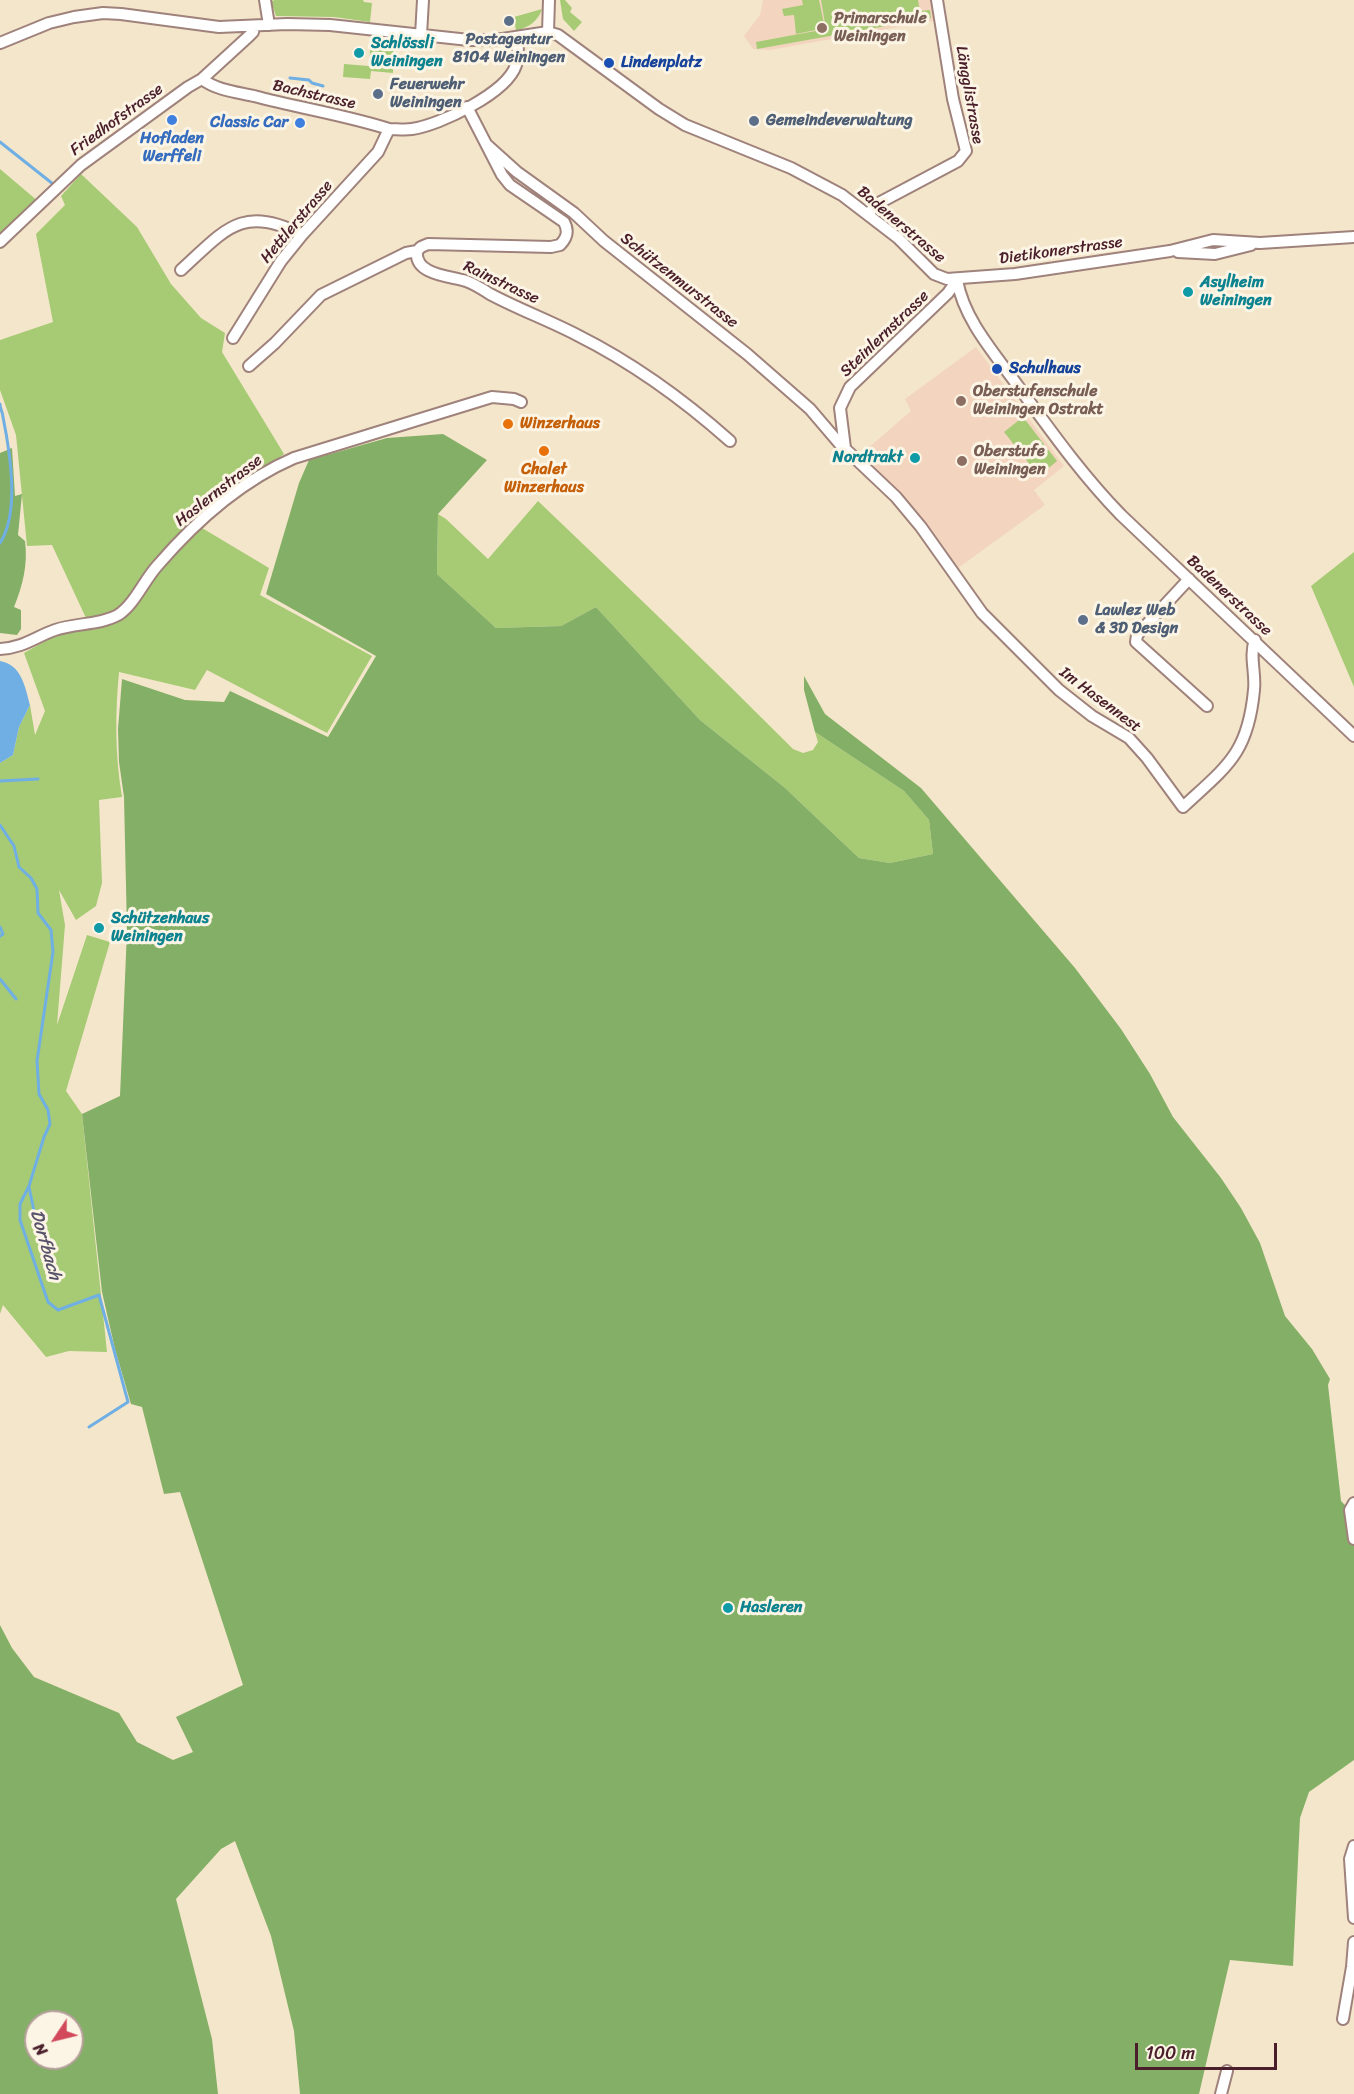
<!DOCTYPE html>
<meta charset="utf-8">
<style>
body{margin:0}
#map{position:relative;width:1354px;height:2094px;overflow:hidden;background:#f4e6cb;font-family:Sriracha,sans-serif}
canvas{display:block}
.north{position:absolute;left:24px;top:2010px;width:60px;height:60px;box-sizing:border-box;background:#fcf5e5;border:2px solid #b59f9b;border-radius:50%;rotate:235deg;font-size:16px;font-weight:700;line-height:24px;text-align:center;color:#4a1f2b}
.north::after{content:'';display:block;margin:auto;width:21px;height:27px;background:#d1495b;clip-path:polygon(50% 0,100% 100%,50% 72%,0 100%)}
.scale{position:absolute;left:1135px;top:2043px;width:142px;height:27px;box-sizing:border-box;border:3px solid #4a1f2b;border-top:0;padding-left:8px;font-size:18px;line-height:21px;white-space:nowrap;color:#4a1f2b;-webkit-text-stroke:4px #fcf5e5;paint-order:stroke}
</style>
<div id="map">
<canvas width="1354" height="2094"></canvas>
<div class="north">N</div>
<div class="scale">100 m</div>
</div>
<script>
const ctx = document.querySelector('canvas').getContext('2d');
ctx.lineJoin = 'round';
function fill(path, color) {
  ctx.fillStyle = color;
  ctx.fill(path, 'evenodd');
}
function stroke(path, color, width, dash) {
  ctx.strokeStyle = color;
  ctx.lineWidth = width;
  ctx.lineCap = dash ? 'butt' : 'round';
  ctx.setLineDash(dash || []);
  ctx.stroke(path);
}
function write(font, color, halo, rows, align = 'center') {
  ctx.font = font + ' Sriracha,sans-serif';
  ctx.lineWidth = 6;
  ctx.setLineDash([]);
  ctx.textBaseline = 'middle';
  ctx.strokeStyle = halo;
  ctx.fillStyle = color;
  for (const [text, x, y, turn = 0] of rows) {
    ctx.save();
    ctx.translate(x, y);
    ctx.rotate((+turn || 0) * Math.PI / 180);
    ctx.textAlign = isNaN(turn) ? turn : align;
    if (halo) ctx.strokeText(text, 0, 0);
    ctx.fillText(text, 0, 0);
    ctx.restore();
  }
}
fill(new Path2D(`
 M 763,0 L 934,0 L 938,20 L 770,50 L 753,49 L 744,36 L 760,15 Z
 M 976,347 L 1064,466 L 1034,490 L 1045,505 L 958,568 L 890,485 L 859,456 L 911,411 L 905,399 Z`), '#f3d4be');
fill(new Path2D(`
 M 275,0 L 363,0 L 364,2 L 372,3 L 370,22 L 334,17 L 276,16 L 271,1 Z
 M 560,0 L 565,0 L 572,8 L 570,12 L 582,22 L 574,31 L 563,19 Z
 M 802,0 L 819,0 L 825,28 L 796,34 L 794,15 L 784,16 L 782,9 L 803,5 Z
 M 821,0 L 918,0 L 920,11 L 930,10 L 931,18 L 757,49 L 756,42 L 826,29 Z
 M 542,9 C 538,22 528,27 516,31 L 514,17 Z
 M 371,37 L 394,40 L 393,73 L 371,71 L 370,79 L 343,77 L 344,64 L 369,66 Z
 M 0,169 L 39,202 L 0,239 Z
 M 81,174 L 137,227 L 171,284 L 201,318 L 225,333 L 222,352 L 284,454 L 192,522 L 269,568 L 260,595 L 372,656 L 327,733 L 207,670 L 195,690 L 119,672 C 115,715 115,755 122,797 L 99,800 L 102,883 L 96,906 L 76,920 L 59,890 L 65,925 L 57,1025 L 87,935 L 110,942 L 66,1091 L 82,1114 L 107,1352 L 69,1351 L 46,1357 L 3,1305 L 0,1314 L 0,763 L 13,755 L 19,727 L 30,705 L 35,735 L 45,711 L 24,653 L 86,618 L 52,545 L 27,546 L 16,435 L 0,390 L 0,340 L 53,322 L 36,234 L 65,205 L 61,196 Z
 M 1023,417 L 1057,461 L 1039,476 L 1004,432 Z
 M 538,501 C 624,583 709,665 793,749 L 803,753 L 813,750 L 818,742 L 815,732 L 904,791 L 929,820 L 933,854 L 890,863 L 859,858 L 784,787 L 700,720 L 596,607 L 561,626 L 496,628 L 437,574 L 438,514 L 446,519 L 488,559 Z
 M 1354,552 L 1354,687 L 1311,586 Z`), '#a6cb74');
fill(new Path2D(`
 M 443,434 L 487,460 L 438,514 L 437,574 L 496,628 L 561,626 L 596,607 L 700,720 L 784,787 L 859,858 L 890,863 L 933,854 L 929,820 L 904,791 L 815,732 L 804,690 L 804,676 L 825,714 L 921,788 L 1075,968 L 1121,1029 L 1150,1074 L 1173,1117 L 1221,1178 L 1241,1208 L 1260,1243 L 1285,1316 L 1312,1349 L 1330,1379 L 1328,1385 L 1341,1501 L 1350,1510 L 1354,1541 L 1354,1760 L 1309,1792 L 1300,1818 L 1293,1966 L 1230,1960 L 1199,2094 L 300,2094 L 294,2031 L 271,1936 L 235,1841 L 221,1849 L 176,1899 L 212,2039 L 218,2094 L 0,2094 L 0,1625 L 12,1648 L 34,1677 L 119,1713 L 137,1742 L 173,1760 L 193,1752 L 176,1717 L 243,1685 L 180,1492 L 164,1494 L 142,1407 L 131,1404 L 115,1349 L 102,1292 L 82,1114 L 120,1096 L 127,931 L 124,797 L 119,762 L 118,729 L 122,679 L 185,700 L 224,702 L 230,691 L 328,737 L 376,656 L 266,594 L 299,483 L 309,460 L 387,438 ZM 36,2022 L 72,2022 L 72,2058 L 36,2058 Z
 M 12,448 L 15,496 L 22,494 L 18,535 L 25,541 C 28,564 23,585 14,607 L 21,610 L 21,629 L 17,635 L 0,633 L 0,453 Z`), '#84af66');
fill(new Path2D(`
 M 0,661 C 22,665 25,687 30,705 L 19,727 L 13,755 L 0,763 Z`), '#6fafe3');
stroke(new Path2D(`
 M 290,78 L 309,80 L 312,83 L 323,86
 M 0,142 L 53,184
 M 0,404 C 0,409 3,413 3,417 C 10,452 20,512 0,543
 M 0,781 L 38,779
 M 0,825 L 14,846 L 19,867 L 31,878 L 37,889 L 38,913 L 51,930 L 53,952 L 37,1061 L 39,1094 L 48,1110 L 50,1124 L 44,1137 L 29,1186 L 20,1204 L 20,1220 L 48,1302 L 58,1310 L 99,1295 L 128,1402 L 89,1427
 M 0,927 L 3,934 L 0,936
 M 0,979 L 16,999
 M 29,1187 L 34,1211 L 43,1241`), '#6fafe3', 3);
const minor = new Path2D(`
 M 265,0 L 269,25
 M 548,32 L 558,35 L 659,109 L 685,125 L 791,168 L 842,195 L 898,238 L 934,274 L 947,279 L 1015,274 L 1170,251 L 1213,240 L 1260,243 L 1354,237
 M 548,32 L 549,0
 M 421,35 L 423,0
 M 0,43 L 49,23 L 74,17 L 103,13 L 121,14 L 219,27 L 287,24 L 330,25 L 469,40 L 496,40 L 548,32
 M 202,79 C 216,90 236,92 254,96 C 299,108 345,115 389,129 C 396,129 405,130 412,129 C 440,125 507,93 516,65 C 519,56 518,46 517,37
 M 467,107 L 502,175 L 510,185 L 564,222 C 569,231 567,238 560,245 L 551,247 L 428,244 L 421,247 L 417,251 C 414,275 450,276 466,281 C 475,284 482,289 490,294 C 518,309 548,320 577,335 C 631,362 685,401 730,441
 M 487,145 L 517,172 L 574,213 L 604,241 L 747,354 L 810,409 L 839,443 L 896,497 L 921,527 L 982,613 L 1059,690 L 1092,716 L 1129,738 L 1147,758 L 1183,807 C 1227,766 1248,754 1254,690 C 1256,673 1249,656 1255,640
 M 868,214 L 877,204 L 958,161 L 966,151 L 953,99 L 937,0
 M 0,242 L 81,165 L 188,87 L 202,79 L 249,36 L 253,32 L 254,27
 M 1178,252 L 1215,254 L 1251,245
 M 181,270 C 224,231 242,203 302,235
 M 957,280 C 964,320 995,354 1018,386 C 1051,431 1082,475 1121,515 L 1354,736
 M 233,338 L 281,261 L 302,235 L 378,152 L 389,129
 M 249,366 L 275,343 L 321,295 L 406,253 L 417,251
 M 845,448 L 840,408 L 850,387 L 948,293 L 957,280
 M 1189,579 L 1137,635 L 1136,642 L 1207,706
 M 0,649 C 23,648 35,637 55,630 C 75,623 100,625 118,615 C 135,604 144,580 158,565 C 195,522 241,481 294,458 L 492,397 L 514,399 L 521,402
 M 1354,1503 L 1350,1510 L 1354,1539
 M 1354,1846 L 1350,1859 L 1354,1918
 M 1343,2019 L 1352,1967 L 1354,1942
 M 1221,2094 L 1227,2071`);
stroke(minor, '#9f827b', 14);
stroke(minor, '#fff', 10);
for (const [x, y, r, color] of [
 [509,21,6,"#5c6f8a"],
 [822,28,6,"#8d6e63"],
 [359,53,6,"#0f9aa8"],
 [609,63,6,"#1a4fb4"],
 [378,94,6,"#5c6f8a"],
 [172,120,6,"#3f7fe0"],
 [754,121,6,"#5c6f8a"],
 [300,123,6,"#3f7fe0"],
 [1188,292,6,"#0f9aa8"],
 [997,369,6,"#1a4fb4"],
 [961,401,6,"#8d6e63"],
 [508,424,6,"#e8710a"],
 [544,451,6,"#e8710a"],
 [915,458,6,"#0f9aa8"],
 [962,461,6,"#8d6e63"],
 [1083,620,6,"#5c6f8a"],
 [99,928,6,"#0f9aa8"],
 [728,1608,6,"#0f9aa8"]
]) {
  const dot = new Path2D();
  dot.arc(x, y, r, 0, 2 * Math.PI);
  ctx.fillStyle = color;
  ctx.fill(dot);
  stroke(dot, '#fcf5e5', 2);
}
write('bold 16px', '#785e54', '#fcf5e5', [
 ["Primarschule",834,19],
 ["Weiningen",834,37],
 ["Oberstufenschule",973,392],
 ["Weiningen Ostrakt",973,410],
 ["Oberstufe",974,452],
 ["Weiningen",974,470]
], 'left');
write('bold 16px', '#4e5e75', '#fcf5e5', [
 ["Postagentur",509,40,"center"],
 ["8104 Weiningen",509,58,"center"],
 ["Feuerwehr",390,85],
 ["Weiningen",390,103],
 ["Gemeindeverwaltung",766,121],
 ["Lawlez Web",1095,611],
 ["& 3D Design",1095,629]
], 'left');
write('bold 16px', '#0d838f', '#fcf5e5', [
 ["Schlössli",371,44],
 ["Weiningen",371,62],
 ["Asylheim",1200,283],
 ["Weiningen",1200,301],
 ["Nordtrakt",903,458,"right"],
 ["Schützenhaus",111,919],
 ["Weiningen",111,937],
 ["Hasleren",740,1608]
], 'left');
write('bold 16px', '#164399', '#fcf5e5', [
 ["Lindenplatz",621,63],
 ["Schulhaus",1009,369]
], 'left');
write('16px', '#4a1f2b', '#fcf5e5', [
 ["Bachstrasse",314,95,13],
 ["Längglistrasse",969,95,80],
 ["Friedhofstrasse",117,120,-36],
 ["Hettlerstrasse",297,222,-50],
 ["Badenerstrasse",901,225,40],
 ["Dietikonerstrasse",1061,251,-8],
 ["Schützenmurstrasse",679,281,38],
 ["Rainstrasse",501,283,25],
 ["Steinlernstrasse",885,334,-44],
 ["Haslernstrasse",219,491,-38],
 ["Badenerstrasse",1229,596,43],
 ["Im Hasennest",1100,700,37]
]);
write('bold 16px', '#366cbe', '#fcf5e5', [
 ["Classic Car",288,123],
 ["Hofladen",172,139,"center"],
 ["Werffeli",172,157,"center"]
], 'right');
write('bold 16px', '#c56008', '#fcf5e5', [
 ["Winzerhaus",520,424],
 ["Chalet",544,470,"center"],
 ["Winzerhaus",544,488,"center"]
], 'left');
write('italic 18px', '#57516b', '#fcf5e5', [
 ["Dorfbach",45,1245,74]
]);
</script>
